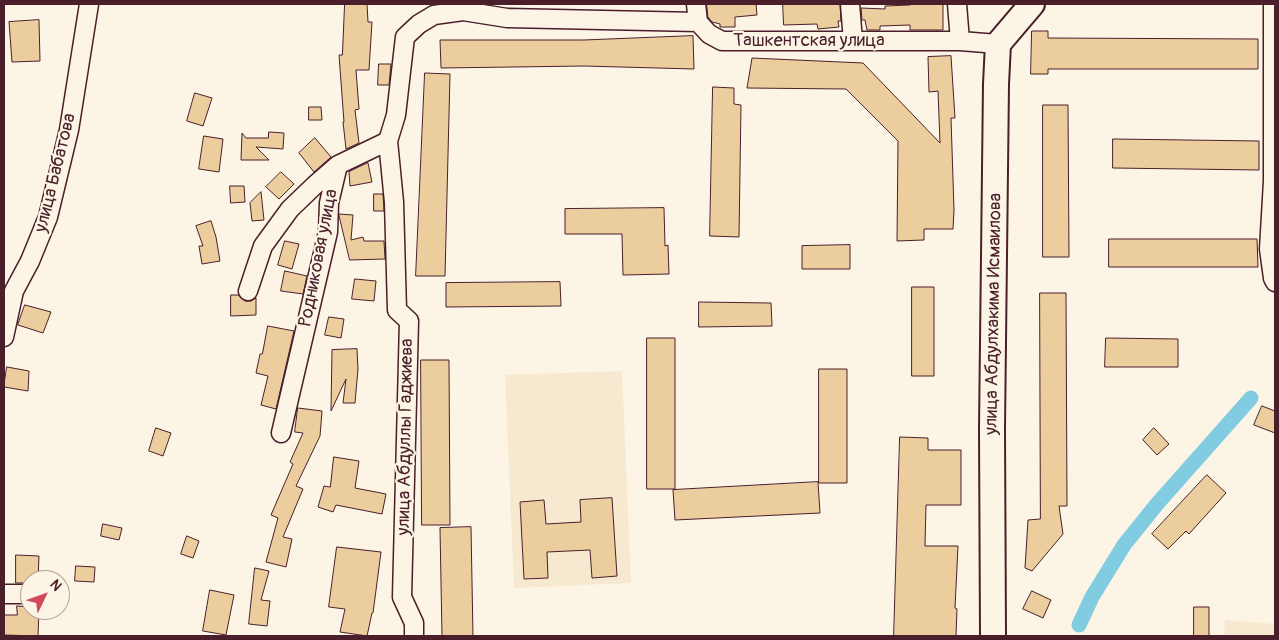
<!DOCTYPE html>
<meta charset="utf-8">
<style>
body{margin:0}
#map{position:relative;width:1279px;height:640px;overflow:hidden;background:#fcf5e5;font-family:Pangolin,sans-serif}
canvas{display:block}
.frame{position:absolute;inset:0;border:5px solid #4a1f2b;pointer-events:none}
.north{position:absolute;left:20px;top:570px;width:50px;height:50px;box-sizing:border-box;background:#fcf5e5;border:1px solid #b59f9b;border-radius:50%;rotate:48deg;font-size:14px;font-weight:700;line-height:20px;text-align:center;color:#4a1f2b}
.north::after{content:'';display:block;margin:auto;width:18px;height:22px;background:#d1495b;clip-path:polygon(50% 0,100% 100%,50% 72%,0 100%)}
</style>
<div id="map">
<canvas width="1279" height="640"></canvas>
<div class="frame"></div>
<div class="north">N</div>
</div>
<script>
const ctx = document.querySelector('canvas').getContext('2d');
ctx.lineJoin = 'round';
function fill(path, color) {
  ctx.fillStyle = color;
  ctx.fill(path, 'evenodd');
}
function stroke(path, color, width, dash) {
  ctx.strokeStyle = color;
  ctx.lineWidth = width;
  ctx.lineCap = dash ? 'butt' : 'round';
  ctx.setLineDash(dash || []);
  ctx.stroke(path);
}
function write(font, color, halo, rows, align = 'center') {
  ctx.font = font + ' Pangolin,sans-serif';
  ctx.lineWidth = 4.5;
  ctx.setLineDash([]);
  ctx.textBaseline = 'middle';
  ctx.strokeStyle = halo;
  ctx.fillStyle = color;
  for (const [text, x, y, turn = 0] of rows) {
    ctx.save();
    ctx.translate(x, y);
    ctx.rotate((+turn || 0) * Math.PI / 180);
    ctx.textAlign = isNaN(turn) ? turn : align;
    if (halo) ctx.strokeText(text, 0, 0);
    ctx.fillText(text, 0, 0);
    ctx.restore();
  }
}
fill(new Path2D(`
 M 622,371 L 631,583 L 514,588 L 505,375 Z
 M 1225,620 L 1275,624 L 1275,636 L 1224,636 Z`), '#f7e9d0');
stroke(new Path2D(`
 M 1079,625 L 1092,597 L 1124,545 L 1157,504 L 1251,398`), '#81cce1', 15);
const building = new Path2D(`
 M 345,4 L 367,4 L 368,22 L 372,22 L 369,70 L 356,70 L 359,109 L 355,110 L 359,143 L 346,149 L 343,122 L 344,122 L 339,55 L 342,55 Z
 M 707,4 L 756,4 L 757,15 L 735,17 L 735,27 L 720,27 L 720,24 L 712,22 L 708,17 Z
 M 783,4 L 840,4 L 841,21 L 838,21 L 839,27 L 818,29 L 817,24 L 784,25 Z
 M 910,4 L 943,4 L 943,30 L 910,30 L 910,25 L 880,26 L 880,30 L 867,30 L 865,20 L 862,20 L 861,8 L 885,9 L 885,6 L 910,5 Z
 M 39,20 L 40,61 L 12,62 L 9,22 Z
 M 1032,31 L 1048,31 L 1048,38 L 1258,39 L 1258,69 L 1048,69 L 1048,74 L 1031,74 Z
 M 693,36 L 694,69 L 584,66 L 441,68 L 440,40 L 583,40 Z
 M 951,56 L 955,118 L 951,118 L 954,210 L 953,229 L 924,229 L 924,240 L 897,241 L 898,141 L 846,89 L 747,88 L 752,58 L 863,63 L 940,143 L 938,91 L 929,92 L 928,57 Z
 M 379,64 L 391,64 L 389,85 L 378,85 Z
 M 425,73 L 450,74 L 445,276 L 416,276 Z
 M 713,87 L 734,88 L 734,104 L 741,105 L 739,237 L 710,236 Z
 M 195,93 L 212,98 L 203,126 L 187,121 Z
 M 1043,105 L 1068,105 L 1069,257 L 1043,257 Z
 M 309,107 L 321,107 L 322,120 L 309,120 Z
 M 269,132 L 284,133 L 283,149 L 256,147 L 269,160 L 241,160 L 242,133 L 246,138 L 268,138 Z
 M 204,136 L 223,139 L 219,172 L 199,169 Z
 M 315,138 L 331,157 L 314,172 L 299,153 Z
 M 1113,139 L 1259,141 L 1259,170 L 1113,168 Z
 M 368,163 L 372,182 L 350,186 L 349,172 Z
 M 281,172 L 294,184 L 279,199 L 266,187 Z
 M 230,186 L 244,186 L 245,202 L 231,203 Z
 M 261,192 L 264,220 L 252,221 L 250,203 Z
 M 374,194 L 383,194 L 384,211 L 374,211 Z
 M 664,208 L 665,246 L 668,245 L 669,274 L 623,275 L 622,234 L 565,234 L 565,209 Z
 M 339,214 L 353,215 L 351,240 L 363,237 L 364,241 L 384,241 L 385,259 L 350,260 Z
 M 211,221 L 216,237 L 220,261 L 202,264 L 199,246 L 203,246 L 196,226 Z
 M 1109,239 L 1257,239 L 1258,267 L 1109,267 Z
 M 285,241 L 299,244 L 292,269 L 278,265 Z
 M 850,245 L 850,269 L 802,269 L 802,246 Z
 M 285,271 L 307,276 L 303,294 L 281,291 Z
 M 355,279 L 376,281 L 374,301 L 352,299 Z
 M 560,282 L 561,306 L 446,307 L 446,283 Z
 M 912,287 L 934,287 L 934,376 L 912,376 Z
 M 1040,293 L 1066,293 L 1067,506 L 1059,506 L 1063,534 L 1032,571 L 1025,568 L 1028,520 L 1040,519 Z
 M 231,295 L 238,295 L 245,301 L 251,301 L 256,298 L 256,315 L 231,316 Z
 M 699,302 L 771,303 L 772,326 L 699,327 Z
 M 25,305 L 51,312 L 43,333 L 18,325 Z
 M 329,317 L 344,319 L 341,338 L 325,335 Z
 M 268,326 L 294,331 L 276,409 L 261,405 L 268,376 L 256,373 L 260,354 L 262,354 Z
 M 647,338 L 675,338 L 675,489 L 647,489 Z
 M 1106,338 L 1178,339 L 1178,367 L 1105,367 Z
 M 357,349 L 358,369 L 355,403 L 343,403 L 346,379 L 331,411 L 332,350 Z
 M 421,360 L 449,360 L 450,525 L 422,525 Z
 M 7,367 L 29,371 L 28,391 L 4,387 Z
 M 819,369 L 847,369 L 847,483 L 819,483 Z
 M 1262,406 L 1275,411 L 1275,433 L 1254,425 Z
 M 298,408 L 322,411 L 320,436 L 296,486 L 303,489 L 283,537 L 292,539 L 286,567 L 266,562 L 278,518 L 271,515 L 293,464 L 290,462 L 303,433 L 295,432 Z
 M 156,428 L 171,433 L 163,456 L 149,451 Z
 M 1154,428 L 1169,444 L 1157,455 L 1143,440 Z
 M 900,437 L 928,438 L 928,450 L 961,450 L 961,505 L 926,505 L 925,546 L 958,546 L 955,608 L 957,609 L 956,636 L 894,636 Z
 M 334,457 L 359,461 L 355,488 L 386,494 L 382,514 L 336,505 L 333,512 L 318,507 L 324,486 L 330,487 Z
 M 1207,475 L 1226,493 L 1189,534 L 1186,531 L 1168,549 L 1152,534 Z
 M 818,482 L 820,513 L 675,520 L 673,490 Z
 M 612,498 L 617,576 L 592,578 L 590,550 L 547,552 L 548,578 L 524,579 L 520,502 L 544,500 L 546,524 L 581,522 L 580,500 Z
 M 103,524 L 122,528 L 119,540 L 101,536 Z
 M 471,527 L 473,636 L 442,636 L 440,528 Z
 M 187,536 L 199,541 L 193,558 L 181,554 Z
 M 337,547 L 381,552 L 373,613 L 372,613 L 367,636 L 340,632 L 345,609 L 329,607 Z
 M 16,555 L 39,556 L 38,580 L 30,580 L 30,583 L 16,583 Z
 M 76,566 L 95,567 L 94,582 L 75,581 Z
 M 255,568 L 269,571 L 261,600 L 270,601 L 267,626 L 249,624 Z
 M 210,590 L 234,595 L 226,635 L 203,631 Z
 M 1032,591 L 1051,600 L 1043,618 L 1023,609 Z
 M 17,606 L 30,607 L 30,610 L 39,610 L 38,636 L 4,635 L 4,615 L 17,615 Z
 M 1194,607 L 1209,607 L 1209,636 L 1194,636 Z`);
fill(building, '#ebcd9e');
stroke(building, '#4a1f2b', 1);
const minor = new Path2D(`
 M 696,4 L 698,22
 M 850,4 L 853,41
 M 957,4 L 960,41
 M 1273,4 L 1273,181 L 1269,249 L 1273,278 L 1275,282
 M 248,291 L 263,246 L 290,209 L 315,185 L 338,165
 M 4,337 L 14,291 L 30,261 L 48,217 L 69,130 L 89,4
 M 281,433 L 328,232 L 329,203 L 338,165 L 388,141
 M 4,594 L 30,594
 M 414,636 L 414,623 L 402,597 L 409,321 L 397,310 L 394,202 L 388,141 L 396,115 L 405,37 L 419,24 L 434,15 L 463,11 L 507,18 L 698,22 L 709,34 L 722,41 L 960,41 L 998,44`);
const secondary = new Path2D(`
 M 993,636 L 992,428 L 996,84 L 998,44 L 1032,4`);
stroke(minor, '#4a1f2b', 21);
stroke(secondary, '#4a1f2b', 28);
stroke(minor, '#fcf5e5', 18);
stroke(secondary, '#fcf5e5', 24);
write('18px', '#4a1f2b', '#fcf5e5', [
 ["Ташкентская улица",809,41],
 ["улица Бабатова",56,173,-76],
 ["Родниковая улица",319,258,-79],
 ["улица Абдулхакима Исмаилова",994,314,-89],
 ["улица Абдуллы Гаджиева",406,437,-89]
]);
</script>
